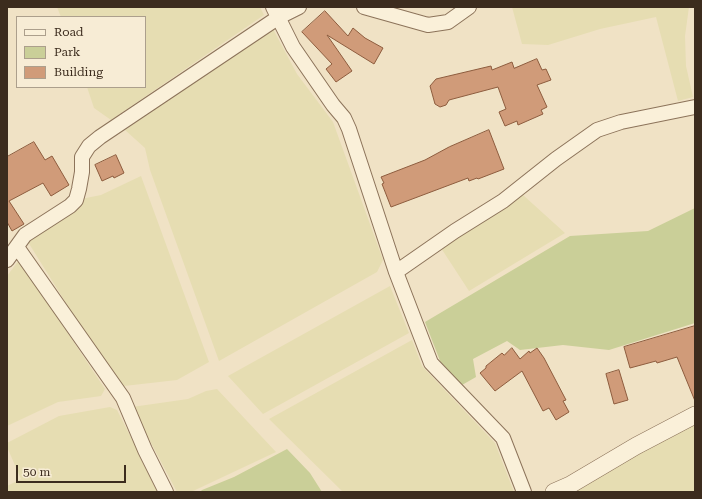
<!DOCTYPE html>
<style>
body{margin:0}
#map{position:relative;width:702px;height:499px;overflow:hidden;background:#f0e2c5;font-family:"Roboto Serif",serif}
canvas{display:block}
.frame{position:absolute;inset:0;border:8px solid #3c2c1e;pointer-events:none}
.legend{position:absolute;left:16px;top:16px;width:130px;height:72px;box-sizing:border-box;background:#f7ecd5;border:1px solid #ac9f8c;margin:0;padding:5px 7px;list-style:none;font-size:12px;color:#3c2c1e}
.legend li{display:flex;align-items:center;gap:8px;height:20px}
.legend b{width:20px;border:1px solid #ac9f8c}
.scale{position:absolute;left:16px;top:465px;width:110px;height:18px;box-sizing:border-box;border:2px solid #3c2c1e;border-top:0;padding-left:5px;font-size:12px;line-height:14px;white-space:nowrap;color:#3c2c1e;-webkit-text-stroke:3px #f7ecd5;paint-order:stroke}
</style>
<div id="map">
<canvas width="702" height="499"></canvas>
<div class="frame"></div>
<ul class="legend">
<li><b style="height:5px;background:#faf0d9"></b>Road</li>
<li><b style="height:11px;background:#cacf98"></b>Park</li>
<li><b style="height:11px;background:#d09b79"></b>Building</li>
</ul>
<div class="scale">50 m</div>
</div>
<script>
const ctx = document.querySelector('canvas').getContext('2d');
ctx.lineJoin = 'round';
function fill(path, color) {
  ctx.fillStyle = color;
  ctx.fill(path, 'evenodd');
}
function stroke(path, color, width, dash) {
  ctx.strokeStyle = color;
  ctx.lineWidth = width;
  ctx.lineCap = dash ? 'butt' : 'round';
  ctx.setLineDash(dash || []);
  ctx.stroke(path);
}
fill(new Path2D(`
 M 57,7 L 260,7 L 264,15 L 111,120 L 94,108 L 87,87 L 145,87 L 145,17 L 61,17 Z
 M 512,7 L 689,7 L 685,36 L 686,66 L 693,97 L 678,101 L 656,17 L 600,29 L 548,45 L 522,44 Z
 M 273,29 L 297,74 L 333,122 L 383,260 L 377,272 L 219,361 L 150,170 L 145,148 L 125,130 Z
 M 141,176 L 209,362 L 177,380 L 124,386 L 117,385 L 28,242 L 77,210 L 81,199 L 101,195 Z
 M 523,195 L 565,233 L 469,291 L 441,248 L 516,196 Z
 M 19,260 L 105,389 L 101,396 L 58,402 L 7,426 L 7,276 Z
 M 390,286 L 409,333 L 263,414 L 228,376 Z
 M 412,340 L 422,366 L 495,443 L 514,492 L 343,492 L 269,419 Z
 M 217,389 L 276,452 L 191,492 L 177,492 L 132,407 L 188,399 L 206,391 Z
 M 110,407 L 117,410 L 159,492 L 7,492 L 7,486 L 21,479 L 7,447 L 7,443 L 59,416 Z
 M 695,422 L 695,492 L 573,492 L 598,478 L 639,452 Z`), '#e6ddb2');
fill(new Path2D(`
 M 695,208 L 695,323 L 609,350 L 563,345 L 520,350 L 507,341 L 473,359 L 476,377 L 462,385 L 442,366 L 425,322 L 570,236 L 648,231 Z
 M 287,449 L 310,473 L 322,492 L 200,492 L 202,490 L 234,477 Z`), '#cacf98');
const building = new Path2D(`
 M 325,11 L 348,36 L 353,28 L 365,38 L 383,48 L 374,64 L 327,35 L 352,71 L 336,82 L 326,69 L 332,64 L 302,32 Z
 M 537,59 L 542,70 L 546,69 L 551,80 L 537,85 L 547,107 L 541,110 L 543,114 L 518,125 L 517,121 L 505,126 L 499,112 L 506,109 L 498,87 L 449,100 L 446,105 L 440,107 L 435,104 L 430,86 L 436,79 L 491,66 L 492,70 L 512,62 L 514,68 Z
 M 489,130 L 504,169 L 478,179 L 477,178 L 469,181 L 468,178 L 391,207 L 382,184 L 384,183 L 381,177 L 425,160 L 449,147 Z
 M 34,142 L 45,160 L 52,156 L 69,185 L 51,196 L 43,183 L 9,201 L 24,224 L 12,231 L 7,222 L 7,157 Z
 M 116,155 L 124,173 L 114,178 L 113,176 L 102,181 L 95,165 Z
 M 695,326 L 695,401 L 677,357 L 657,363 L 656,361 L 630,368 L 624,347 Z
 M 512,348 L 520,359 L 529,351 L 530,353 L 537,348 L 544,358 L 566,400 L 563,401 L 569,412 L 556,420 L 549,408 L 543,411 L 522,371 L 495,391 L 480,373 L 486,368 L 486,366 L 502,353 L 504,355 Z
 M 619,370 L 628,400 L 614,404 L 606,374 Z`);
fill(building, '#d09b79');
stroke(building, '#8d5c3e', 1);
const minor = new Path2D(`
 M 273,7 L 293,47 L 333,105 L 344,118 L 349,129 L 396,272 L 431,363 L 503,438 L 524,492
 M 364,7 L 428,25 L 448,22 L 469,7
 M 17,247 L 123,398 L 145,450 L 166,492
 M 7,260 L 25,235 L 70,206 L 76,200 L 79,189 L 82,172 L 82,157 L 89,146 L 100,137 L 279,17 L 299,7
 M 396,272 L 455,231 L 503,201 L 556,159 L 597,130 L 621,122 L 695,107`);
const tertiary = new Path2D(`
 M 554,492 L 570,485 L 636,446 L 695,415`);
stroke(minor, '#8c735a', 16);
stroke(tertiary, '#8c735a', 18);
stroke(minor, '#faf0d9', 14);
stroke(tertiary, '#faf0d9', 17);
</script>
